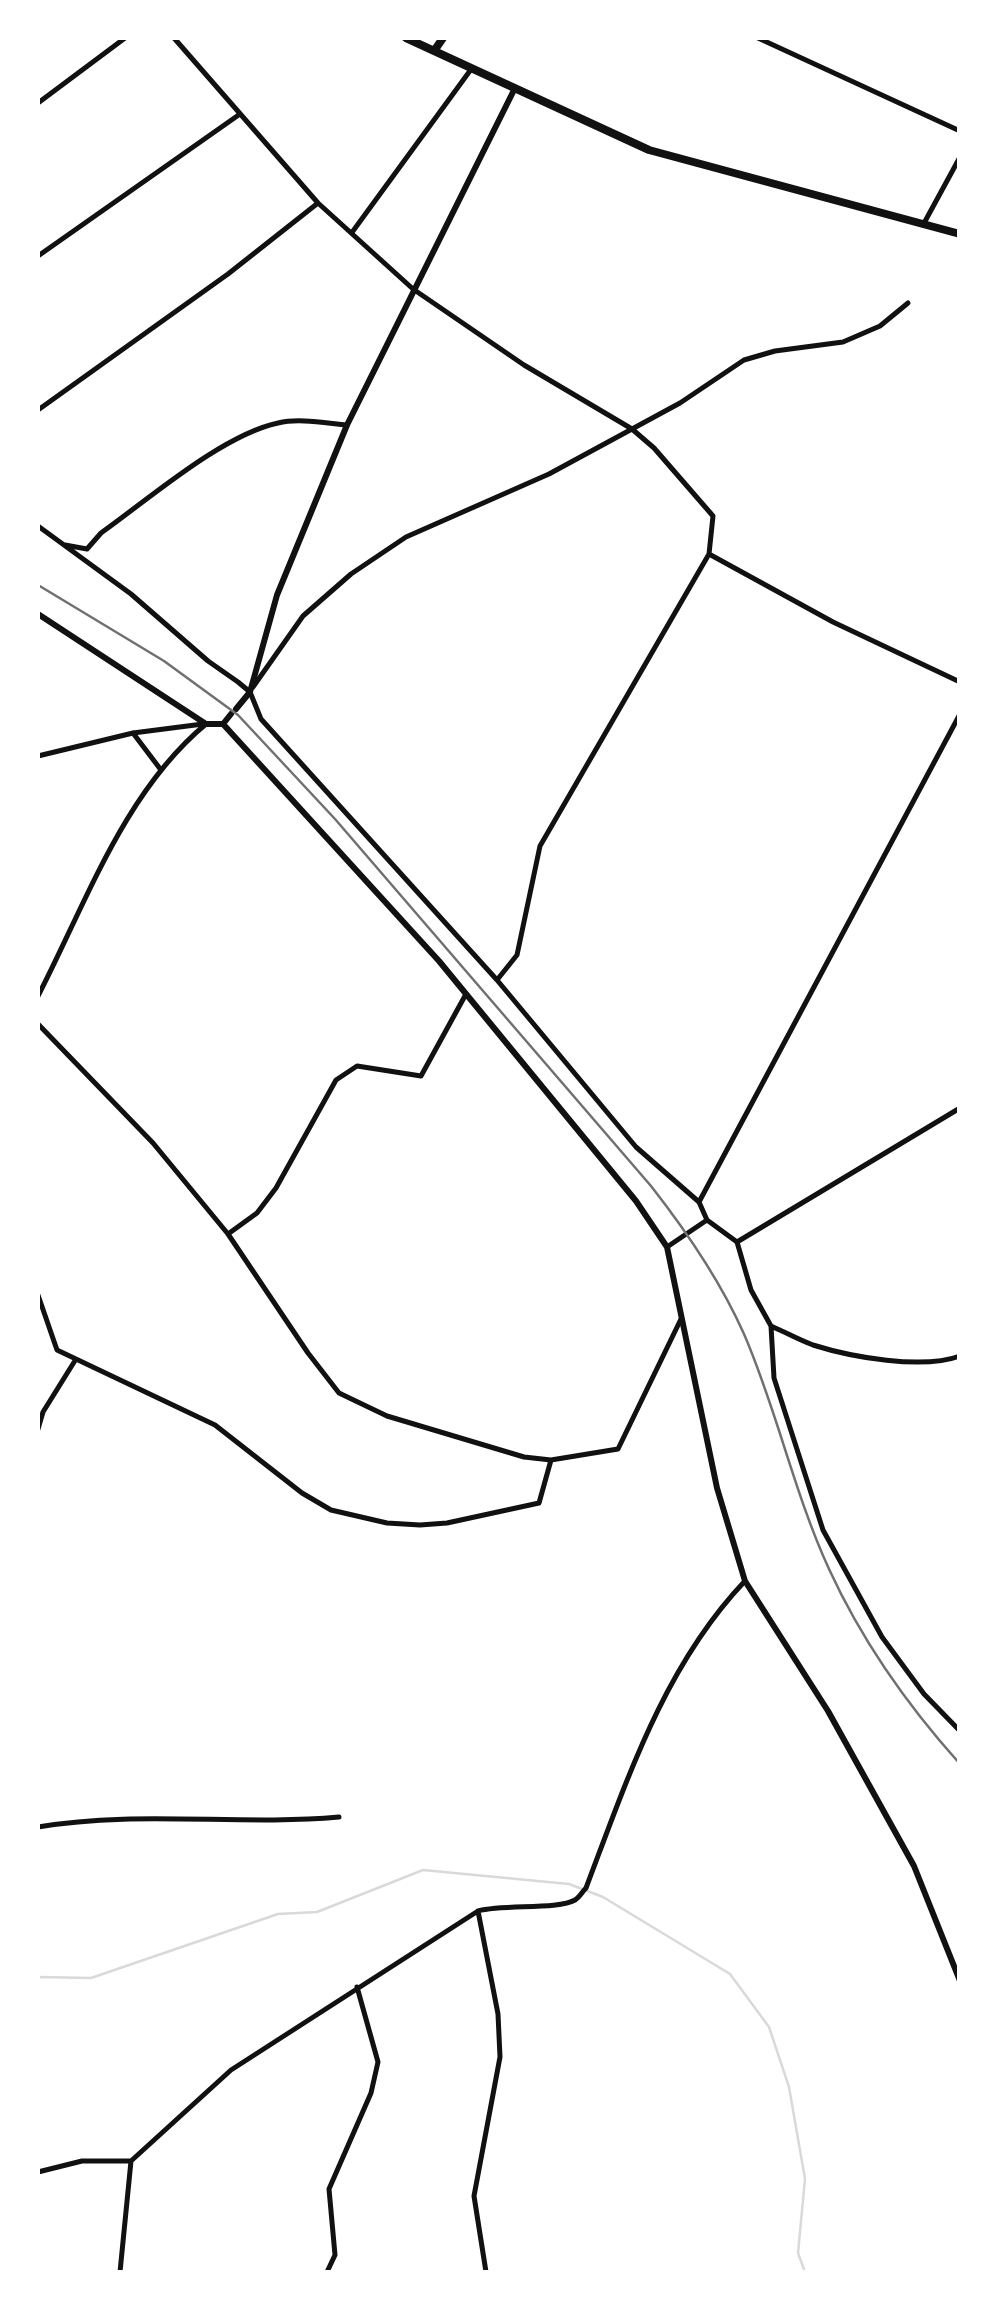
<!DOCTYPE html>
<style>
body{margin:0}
#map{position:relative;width:997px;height:2310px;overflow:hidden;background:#fff;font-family:Merriweather,serif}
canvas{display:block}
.frame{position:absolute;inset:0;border:40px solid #fff;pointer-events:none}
</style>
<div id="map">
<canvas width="997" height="2310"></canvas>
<div class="frame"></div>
</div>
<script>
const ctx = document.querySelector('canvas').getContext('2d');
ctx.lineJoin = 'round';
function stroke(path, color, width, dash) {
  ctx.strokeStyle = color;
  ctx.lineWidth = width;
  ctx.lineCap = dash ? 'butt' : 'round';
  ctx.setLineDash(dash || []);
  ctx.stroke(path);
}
stroke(new Path2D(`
 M 38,1977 L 91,1978 L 278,1914 L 317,1912 L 423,1870 L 569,1884 L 603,1897 L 730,1974 L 769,2027 L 789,2087 L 805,2179 L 798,2253 L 805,2272`), '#d9d9d9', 2.5);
stroke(new Path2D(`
 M 174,38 L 318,203 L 413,289 L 524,365 L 632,429 L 654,448 L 713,516 L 709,554 L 540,846 L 517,955 L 497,980
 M 758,38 L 960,131
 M 38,103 L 125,38
 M 923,225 L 960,157
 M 353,231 L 472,68
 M 38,256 L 240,114
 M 38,410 L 228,274 L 318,203
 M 38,526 L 131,594 L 208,661 L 238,682 L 250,692 L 261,719 L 497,980 L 636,1147 L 699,1202 L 707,1220 L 737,1242 L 751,1290 L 771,1326 L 774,1378 L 823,1530 L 882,1637 L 924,1694 L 960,1731
 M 65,545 L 87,549 L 101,533 C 149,499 222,435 278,423 C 299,418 325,423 347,425
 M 709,554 L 833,622 L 960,682
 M 253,687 L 303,616 L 351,574 L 406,537 L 549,474 L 680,403 L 744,360 L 775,351 L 843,342 L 880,326 L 908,303
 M 133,733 L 161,770
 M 38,756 L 133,733 L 203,724
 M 38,996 C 86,903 124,792 206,724
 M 38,1024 L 153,1143 L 228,1234 L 308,1353 L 339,1393 L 387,1416 L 524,1457 L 551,1460 L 618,1449 L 681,1319
 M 699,1202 L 960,714
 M 228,1234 L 257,1213 L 276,1188 L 336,1080 L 357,1066 L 421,1076 L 466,994
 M 737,1242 L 960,1108
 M 667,1247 L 707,1220
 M 38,1295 L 57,1350 L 215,1425 L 302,1493 L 331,1510 L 387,1523 L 420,1525 L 447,1523 L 539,1503 L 551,1460
 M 771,1326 C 785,1332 799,1340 813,1345 C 851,1357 922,1370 960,1356
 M 38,1429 L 43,1412 L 76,1359
 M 38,1827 C 137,1810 239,1826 339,1817
 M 478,1911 L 498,2014 L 500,2057 L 474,2196 L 486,2272
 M 38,2172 L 82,2161 L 131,2161 L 231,2070 L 478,1911 C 503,1904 558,1910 575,1900 C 580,1897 582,1892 586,1888 C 627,1780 664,1666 745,1581
 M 120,2272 L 131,2161
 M 327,2272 L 335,2255 L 329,2189 L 371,2093 L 378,2062 L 357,1987`), '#111', 5);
stroke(new Path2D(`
 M 38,614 L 206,724 L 223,724
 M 236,709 L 250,692 L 277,595 L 347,425 L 514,90
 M 223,724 L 439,961 L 636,1201 L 667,1247 L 717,1488 L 745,1581 L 828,1711 L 914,1866 L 960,1981
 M 223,724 L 231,714`), '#111', 6);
stroke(new Path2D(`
 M 406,38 L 649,150 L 960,234
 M 434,51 L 443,38`), '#111', 8);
stroke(new Path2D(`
 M 38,585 L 164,661 L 238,715 L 335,819 L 651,1186 C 687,1232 720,1280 744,1334 C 777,1410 794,1493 829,1569 C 862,1641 907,1705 960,1764`), '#707070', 2.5);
</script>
